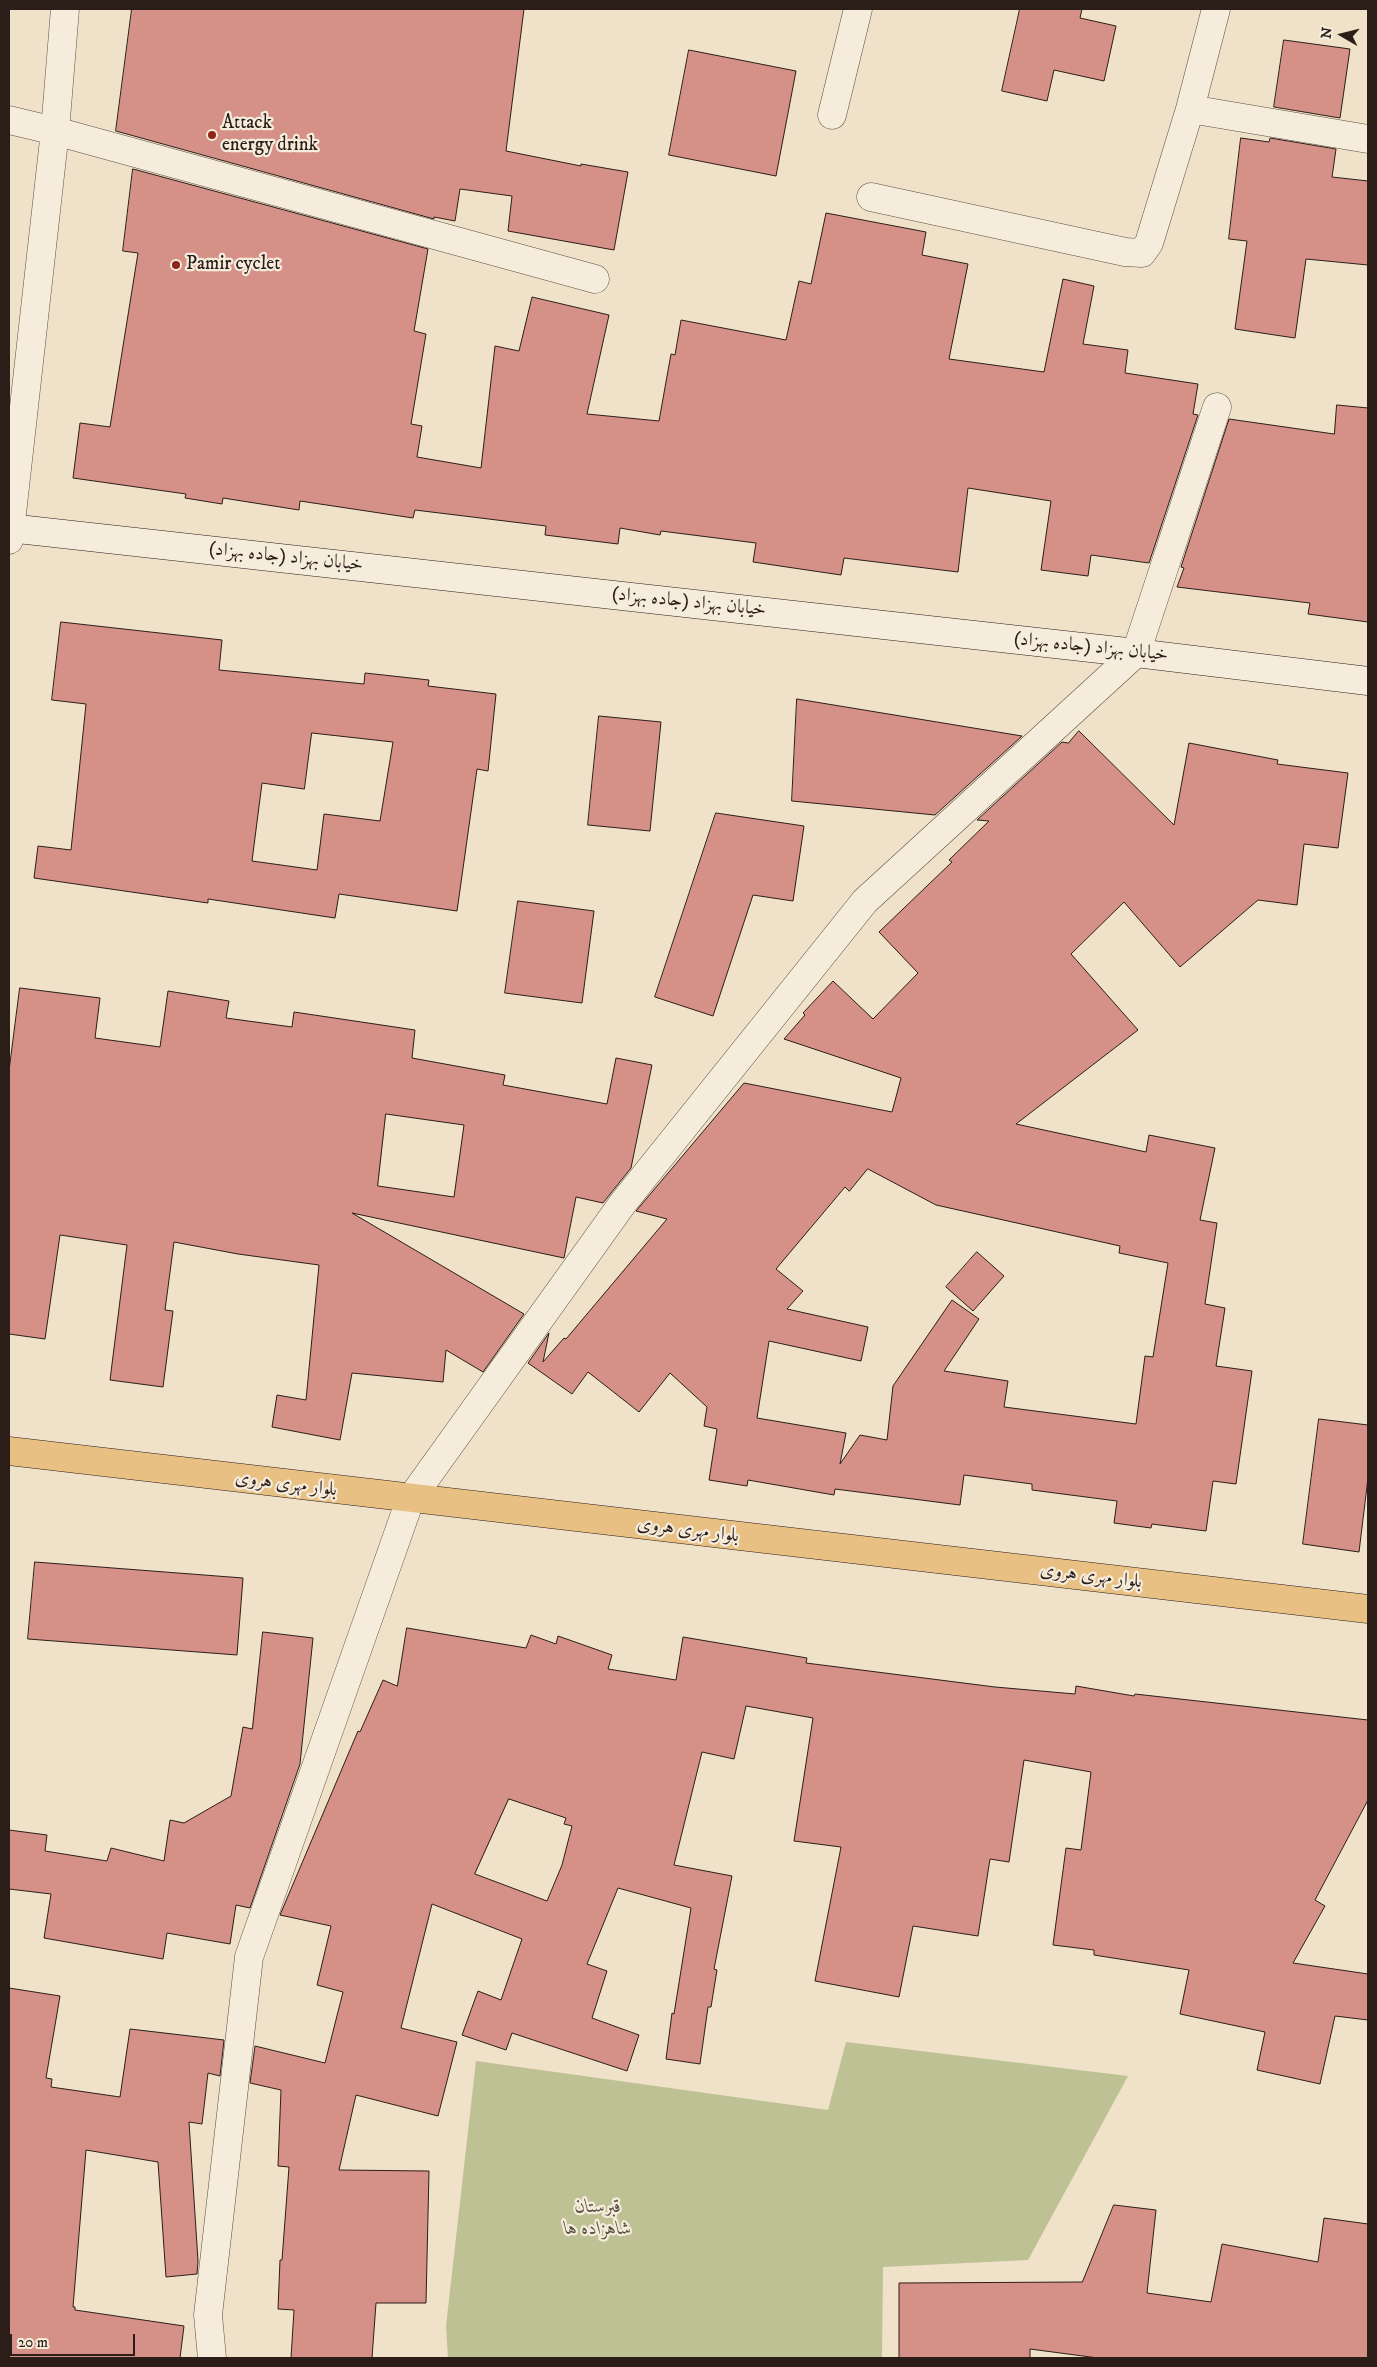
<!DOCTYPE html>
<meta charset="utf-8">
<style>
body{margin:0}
#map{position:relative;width:1377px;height:2367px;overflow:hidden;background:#f0e1c9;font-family:"IM FELL DW Pica",serif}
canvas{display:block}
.frame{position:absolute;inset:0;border:10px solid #2b1e19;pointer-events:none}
.north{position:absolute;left:1317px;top:10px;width:50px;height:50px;-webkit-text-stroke:4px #f5ecdc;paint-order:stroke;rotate:278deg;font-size:14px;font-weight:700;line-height:20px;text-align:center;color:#2b1e19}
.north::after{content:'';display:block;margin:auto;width:18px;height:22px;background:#2b1e19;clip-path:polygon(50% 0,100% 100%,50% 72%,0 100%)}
.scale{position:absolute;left:10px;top:2334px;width:125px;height:22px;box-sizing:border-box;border:2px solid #2b1e19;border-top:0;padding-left:6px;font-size:15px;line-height:18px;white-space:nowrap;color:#2b1e19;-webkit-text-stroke:4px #f5ecdc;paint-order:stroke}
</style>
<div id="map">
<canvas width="1377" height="2367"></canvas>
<div class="frame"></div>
<div class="north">N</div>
<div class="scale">20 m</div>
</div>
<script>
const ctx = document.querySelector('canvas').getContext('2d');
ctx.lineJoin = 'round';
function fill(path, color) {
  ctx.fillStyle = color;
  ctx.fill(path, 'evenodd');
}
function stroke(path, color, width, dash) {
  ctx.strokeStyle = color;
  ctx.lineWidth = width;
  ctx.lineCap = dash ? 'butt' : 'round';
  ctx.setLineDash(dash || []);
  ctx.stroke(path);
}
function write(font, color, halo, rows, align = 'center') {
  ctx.font = font + ' "IM FELL DW Pica",Amiri,serif';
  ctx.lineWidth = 4.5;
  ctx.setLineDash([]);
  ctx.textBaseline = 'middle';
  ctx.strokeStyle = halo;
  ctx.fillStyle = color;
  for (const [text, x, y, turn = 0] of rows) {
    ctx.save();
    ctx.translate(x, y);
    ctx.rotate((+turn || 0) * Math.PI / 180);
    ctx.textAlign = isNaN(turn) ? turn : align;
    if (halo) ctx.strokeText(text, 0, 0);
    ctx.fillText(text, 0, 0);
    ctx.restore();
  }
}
fill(new Path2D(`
 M 846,2042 L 1128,2076 L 1028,2260 L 883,2267 L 882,2358 L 448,2358 L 446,2326 L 476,2061 L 828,2110 Z`), '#bec193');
const building = new Path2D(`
 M 132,9 L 524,9 L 506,151 L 581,166 L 581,164 L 628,172 L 614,250 L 508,231 L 512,196 L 460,189 L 455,221 L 434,217 L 434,219 L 116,131 Z
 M 1020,9 L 1082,9 L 1080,18 L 1116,26 L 1104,81 L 1054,70 L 1047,101 L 1002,91 Z
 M 1284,40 L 1350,49 L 1340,118 L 1274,107 Z
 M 689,50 L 796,71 L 776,176 L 669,155 Z
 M 1241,138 L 1269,142 L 1270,138 L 1336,149 L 1332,177 L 1368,181 L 1368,265 L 1306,259 L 1295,338 L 1235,329 L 1247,241 L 1229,239 Z
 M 133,169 L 428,249 L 414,331 L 426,334 L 411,424 L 422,426 L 417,457 L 481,468 L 495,346 L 519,351 L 532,297 L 609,315 L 587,414 L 659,421 L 671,354 L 675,355 L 681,320 L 786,340 L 799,281 L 811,284 L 826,213 L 926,232 L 922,255 L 968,264 L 949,359 L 1044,372 L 1063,279 L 1094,286 L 1083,344 L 1128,350 L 1125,373 L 1198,384 L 1193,414 L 1198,415 L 1149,563 L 1091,555 L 1088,576 L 1041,570 L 1051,501 L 968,488 L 958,572 L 844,558 L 841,575 L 753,562 L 756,543 L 661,531 L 660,535 L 620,528 L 618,544 L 545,535 L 546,526 L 415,510 L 413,518 L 300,501 L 299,510 L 223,498 L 222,504 L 185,498 L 186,494 L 73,478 L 80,423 L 110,427 L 138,253 L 123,251 Z
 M 1337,405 L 1368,408 L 1368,622 L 1308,614 L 1310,603 L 1177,587 L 1184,568 L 1181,567 L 1229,419 L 1334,434 Z
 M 61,622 L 222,640 L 219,670 L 364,684 L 365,673 L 429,680 L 428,686 L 496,694 L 488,771 L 477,769 L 457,911 L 339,894 L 335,918 L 208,899 L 208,903 L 34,878 L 38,846 L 71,850 L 86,704 L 52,700 ZM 312,733 L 393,742 L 380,821 L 324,814 L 317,870 L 252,861 L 262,783 L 304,789 Z
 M 797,699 L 1022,736 L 935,815 L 792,801 Z
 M 599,716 L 661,722 L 650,831 L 588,825 Z
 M 1079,731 L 1174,825 L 1189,743 L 1278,760 L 1277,764 L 1348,773 L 1338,848 L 1304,844 L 1297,905 L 1258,900 L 1180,967 L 1124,902 L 1071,954 L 1138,1030 L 1016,1124 L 1146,1152 L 1149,1135 L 1215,1148 L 1200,1220 L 1217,1223 L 1205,1304 L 1225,1308 L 1216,1366 L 1252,1371 L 1236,1484 L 1213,1481 L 1206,1531 L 1152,1524 L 1151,1528 L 1114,1523 L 1117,1501 L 1032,1490 L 1032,1484 L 964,1475 L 960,1505 L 835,1489 L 834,1495 L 748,1480 L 747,1486 L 709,1480 L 717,1429 L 704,1426 L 707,1407 L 670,1373 L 639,1412 L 588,1372 L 572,1394 L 528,1363 L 549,1333 L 543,1362 L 564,1338 L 566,1339 L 667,1219 L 636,1211 L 744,1083 L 892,1112 L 901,1078 L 784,1039 L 805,1015 L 803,1013 L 833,981 L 873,1019 L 918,973 L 879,932 L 952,862 L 949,860 L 989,821 L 977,820 L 1062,742 L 1068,743 ZM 868,1169 L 936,1205 L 1120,1246 L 1119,1253 L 1168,1263 L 1153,1357 L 1145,1356 L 1136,1424 L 1004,1407 L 1008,1381 L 944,1371 L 979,1319 L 952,1300 L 893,1386 L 887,1440 L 860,1435 L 840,1464 L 846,1433 L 757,1418 L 769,1341 L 861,1361 L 868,1327 L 787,1309 L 803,1291 L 776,1269 L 845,1187 L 849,1191 Z
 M 716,813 L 804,826 L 793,901 L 753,895 L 713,1016 L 655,997 Z
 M 518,901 L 594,911 L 582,1003 L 505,993 Z
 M 20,988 L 100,998 L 95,1038 L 160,1047 L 168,991 L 229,1001 L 226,1018 L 292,1027 L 294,1012 L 415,1030 L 412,1058 L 505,1075 L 503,1085 L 607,1104 L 616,1058 L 652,1065 L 631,1168 L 603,1203 L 576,1197 L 564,1258 L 352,1213 L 524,1314 L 483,1372 L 446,1350 L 443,1382 L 352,1373 L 340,1440 L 272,1427 L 277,1395 L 306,1400 L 319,1265 L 238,1254 L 174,1242 L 165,1310 L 173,1311 L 163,1387 L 110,1380 L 127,1245 L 60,1235 L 45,1339 L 9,1334 L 9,1071 ZM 386,1114 L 464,1125 L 454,1197 L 378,1186 Z
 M 977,1252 L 1004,1276 L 973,1311 L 946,1287 Z
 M 1319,1419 L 1368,1425 L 1368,1478 L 1359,1552 L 1303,1544 Z
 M 35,1562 L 243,1578 L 237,1655 L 28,1639 Z
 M 407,1628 L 526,1648 L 531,1635 L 556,1644 L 558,1636 L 612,1655 L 608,1669 L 676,1680 L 683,1637 L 807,1658 L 806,1663 L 995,1687 L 1075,1694 L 1076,1686 L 1134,1696 L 1135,1694 L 1368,1720 L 1368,1800 L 1315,1900 L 1325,1906 L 1293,1963 L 1368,1974 L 1368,2020 L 1335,2016 L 1320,2084 L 1257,2070 L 1265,2032 L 1180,2014 L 1189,1970 L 1094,1955 L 1094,1950 L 1053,1945 L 1066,1848 L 1081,1850 L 1091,1772 L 1024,1760 L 1009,1862 L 990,1859 L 978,1936 L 913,1926 L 899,1997 L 815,1981 L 841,1847 L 794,1841 L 813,1718 L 746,1706 L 734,1759 L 702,1752 L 674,1865 L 732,1876 L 714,1969 L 717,1970 L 711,2007 L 708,2007 L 700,2064 L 666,2059 L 672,2013 L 674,2014 L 691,1908 L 618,1888 L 587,1964 L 607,1971 L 592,2018 L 639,2035 L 627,2071 L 512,2033 L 506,2050 L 462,2035 L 478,1991 L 501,2000 L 522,1939 L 432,1904 L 401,2028 L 457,2042 L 438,2116 L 356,2095 L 339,2170 L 429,2171 L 426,2303 L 376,2303 L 372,2358 L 291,2358 L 294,2310 L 278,2309 L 280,2260 L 282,2260 L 289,2167 L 278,2166 L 281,2090 L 250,2083 L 255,2046 L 325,2063 L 343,1992 L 317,1985 L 331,1926 L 280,1915 L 358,1731 L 360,1732 L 383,1680 L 397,1686 ZM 509,1799 L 566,1818 L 564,1824 L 572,1826 L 562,1865 L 547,1901 L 475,1874 Z
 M 263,1632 L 313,1638 L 300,1764 L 250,1908 L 236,1905 L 230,1944 L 167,1933 L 163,1959 L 44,1938 L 51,1894 L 9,1889 L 9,1830 L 47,1835 L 45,1851 L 107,1861 L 111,1848 L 164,1861 L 170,1820 L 184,1823 L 231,1796 L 243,1727 L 252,1729 Z
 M 9,1988 L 60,1996 L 46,2078 L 52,2079 L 51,2087 L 120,2097 L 130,2029 L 224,2040 L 220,2076 L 208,2073 L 202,2124 L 189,2122 L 198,2261 L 197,2274 L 166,2277 L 158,2162 L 86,2150 L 73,2307 L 75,2307 L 75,2310 L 184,2326 L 180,2358 L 9,2358 Z
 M 1114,2205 L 1156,2210 L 1147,2293 L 1211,2302 L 1222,2244 L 1318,2262 L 1324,2218 L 1368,2224 L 1368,2358 L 1098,2358 L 1030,2349 L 1030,2358 L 899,2358 L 899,2283 L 1082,2282 Z`);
fill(building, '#d59087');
stroke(building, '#2b1e19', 1);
const street = new Path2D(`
 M 1190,109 L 1368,139
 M 832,115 L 858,9
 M 9,120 L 55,131 L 595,279
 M 871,197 L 1125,252 L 1142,253 L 1149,243 L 1190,109 L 1216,9
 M 9,540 L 55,131 L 65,9
 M 212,2358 L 208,2315 L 249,1957 L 410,1500 L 623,1203 L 865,901 L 1136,653 L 1217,407`);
const secondary = new Path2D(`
 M 9,528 L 1136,653 L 1368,681`);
const highway = new Path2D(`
 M 9,1451 L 1368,1609`);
stroke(street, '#5c4f45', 29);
stroke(secondary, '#2b1e19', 29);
stroke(highway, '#2b1e19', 29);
stroke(street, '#f5ecdc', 28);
stroke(secondary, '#f5ecdc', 28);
stroke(highway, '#e8c084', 28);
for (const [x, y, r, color] of [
 [212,135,5,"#8f2418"],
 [176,265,5,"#8f2418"]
]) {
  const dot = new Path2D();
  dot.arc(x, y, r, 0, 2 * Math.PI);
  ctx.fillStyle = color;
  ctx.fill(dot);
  stroke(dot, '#f5ecdc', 2);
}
write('19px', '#2b1e19', '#f5ecdc', [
 ["Attack",222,124],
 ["energy drink",222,146],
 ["Pamir cyclet",186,265]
], 'left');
write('19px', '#2b1e19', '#f5ecdc', [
 ["خیابان بهزاد (جاده بهزاد)",286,558,6],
 ["خیابان بهزاد (جاده بهزاد)",689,603,6],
 ["خیابان بهزاد (جاده بهزاد)",1091,648,6],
 ["بلوار مهری هروی",286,1485,7],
 ["بلوار مهری هروی",688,1531,7],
 ["بلوار مهری هروی",1091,1577,7]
]);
write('italic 19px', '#574f3e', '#f5ecdc', [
 ["قبرستان",598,2208],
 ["شاهزاده ها",598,2230]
]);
</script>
